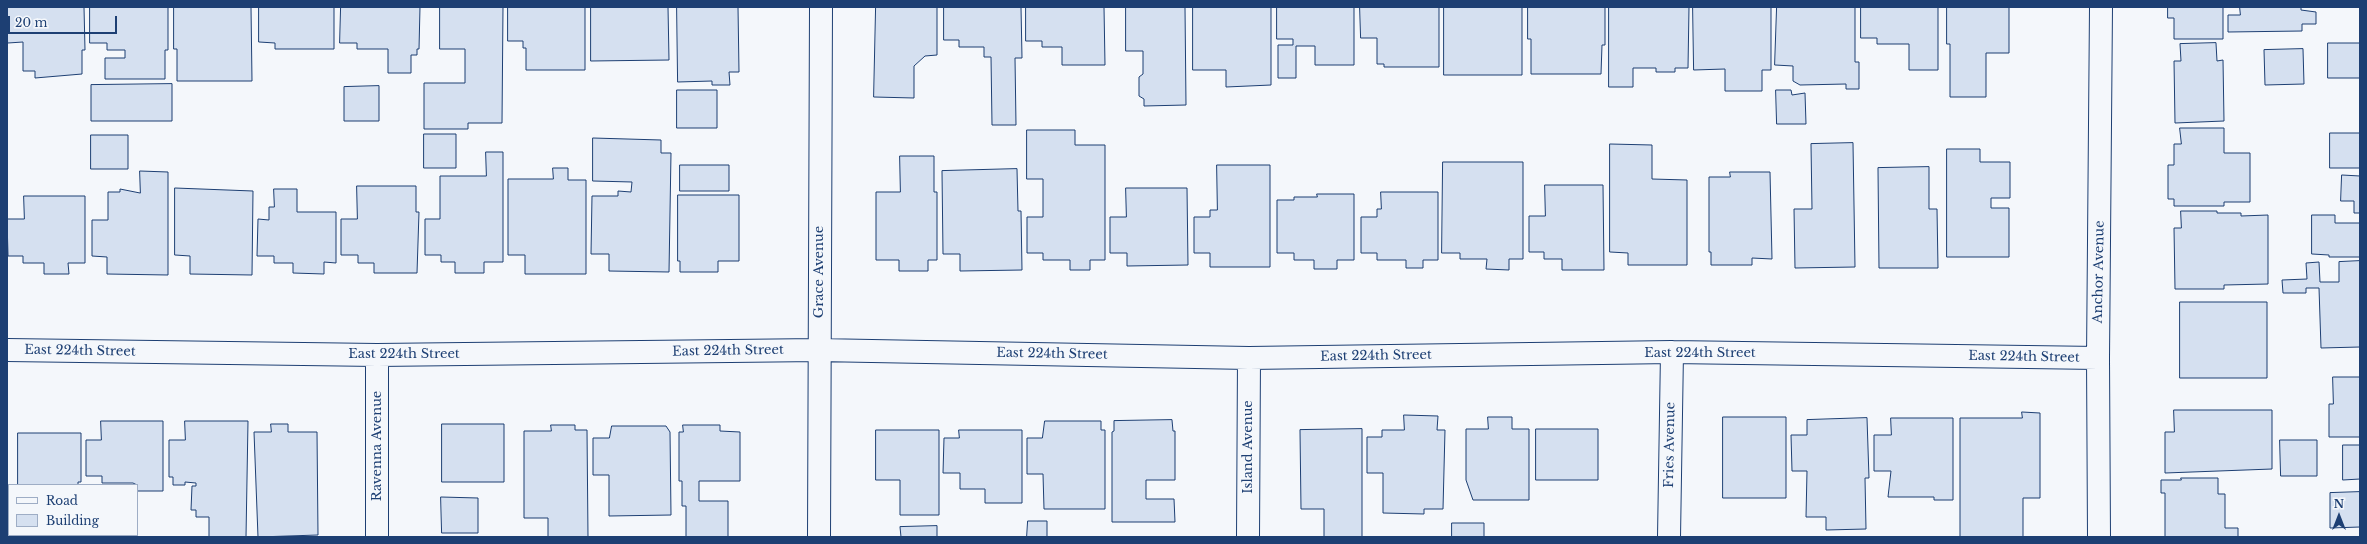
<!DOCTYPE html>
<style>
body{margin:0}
#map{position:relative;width:2367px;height:544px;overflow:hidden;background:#f4f7fb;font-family:"Libre Baskerville",serif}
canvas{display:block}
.frame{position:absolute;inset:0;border:8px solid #1d3f73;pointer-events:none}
.legend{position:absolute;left:8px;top:484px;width:130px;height:52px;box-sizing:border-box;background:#f4f7fb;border:1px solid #9eadc5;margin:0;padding:5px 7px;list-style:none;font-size:12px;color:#1d3f73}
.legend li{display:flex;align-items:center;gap:8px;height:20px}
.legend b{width:20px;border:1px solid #9eadc5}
.north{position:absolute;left:2319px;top:496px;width:40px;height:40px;-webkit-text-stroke:3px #f4f7fb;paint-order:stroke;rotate:0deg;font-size:11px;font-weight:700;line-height:16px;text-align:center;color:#1d3f73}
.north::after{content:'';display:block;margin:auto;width:14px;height:18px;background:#1d3f73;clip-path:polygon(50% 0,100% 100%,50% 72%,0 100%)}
.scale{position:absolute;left:8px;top:16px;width:109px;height:18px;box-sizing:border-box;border:2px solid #1d3f73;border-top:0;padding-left:5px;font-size:12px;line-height:14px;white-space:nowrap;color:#1d3f73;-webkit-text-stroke:3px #f4f7fb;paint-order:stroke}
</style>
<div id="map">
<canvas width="2367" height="544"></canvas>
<div class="frame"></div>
<ul class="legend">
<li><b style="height:5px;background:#f4f7fb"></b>Road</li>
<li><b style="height:11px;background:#d5e0f0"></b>Building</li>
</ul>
<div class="north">N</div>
<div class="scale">20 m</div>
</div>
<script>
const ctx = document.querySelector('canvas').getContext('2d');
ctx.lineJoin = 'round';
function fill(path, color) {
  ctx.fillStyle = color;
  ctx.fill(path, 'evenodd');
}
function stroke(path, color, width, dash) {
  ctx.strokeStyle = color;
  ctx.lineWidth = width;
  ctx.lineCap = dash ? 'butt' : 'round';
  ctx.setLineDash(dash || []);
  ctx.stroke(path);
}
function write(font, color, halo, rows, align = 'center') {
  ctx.font = font + ' "Libre Baskerville",serif';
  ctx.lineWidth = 3;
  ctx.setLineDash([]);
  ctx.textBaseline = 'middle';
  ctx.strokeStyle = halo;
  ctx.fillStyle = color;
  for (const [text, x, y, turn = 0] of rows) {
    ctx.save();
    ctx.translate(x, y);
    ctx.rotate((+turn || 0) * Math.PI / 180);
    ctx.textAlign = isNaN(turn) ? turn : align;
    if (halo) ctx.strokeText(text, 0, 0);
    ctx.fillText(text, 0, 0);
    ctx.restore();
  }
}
const building = new Path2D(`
 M 7,7 L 84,7 L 85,50 L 82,50 L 82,74 L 35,78 L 35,71 L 23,71 L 23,42 L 8,43 Z
 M 90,7 L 168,7 L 168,50 L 165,50 L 165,79 L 105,79 L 105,58 L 125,58 L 125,50 L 107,50 L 107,43 L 90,43 Z
 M 174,7 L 251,7 L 252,81 L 177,81 L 177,49 L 174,49 Z
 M 259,7 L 334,7 L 334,49 L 275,49 L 275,43 L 259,42 Z
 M 341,7 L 420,7 L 419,49 L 417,49 L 417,55 L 411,55 L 411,73 L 388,73 L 388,49 L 357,49 L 357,43 L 340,43 Z
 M 440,7 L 503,7 L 502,123 L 468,123 L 468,129 L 424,129 L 424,83 L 465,83 L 465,49 L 440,49 Z
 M 508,7 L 585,7 L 585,70 L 526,70 L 526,48 L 523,48 L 523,41 L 508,41 Z
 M 591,7 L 668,7 L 669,60 L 591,61 Z
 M 677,7 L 738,7 L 739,72 L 729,72 L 730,85 L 712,85 L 712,81 L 678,82 Z
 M 876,7 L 937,7 L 937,55 L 925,56 L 914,66 L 914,98 L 874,97 Z
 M 944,7 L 1021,7 L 1022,58 L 1015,58 L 1016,125 L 992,125 L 991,57 L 984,57 L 984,47 L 959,47 L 959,40 L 944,40 Z
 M 1026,7 L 1104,7 L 1105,65 L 1062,65 L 1062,47 L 1042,47 L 1042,41 L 1026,41 Z
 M 1126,7 L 1185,7 L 1186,105 L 1144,106 L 1144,99 L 1139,96 L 1139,77 L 1143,74 L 1143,51 L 1126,51 Z
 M 1193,7 L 1271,7 L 1271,85 L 1226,87 L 1226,70 L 1193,70 Z
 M 1277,7 L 1354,7 L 1354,65 L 1315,65 L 1315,46 L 1296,46 L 1296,78 L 1278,78 L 1278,45 L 1293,45 L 1293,39 L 1277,39 Z
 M 1360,7 L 1439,7 L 1439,67 L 1384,67 L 1384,64 L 1377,64 L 1377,38 L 1361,38 Z
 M 1444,7 L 1522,7 L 1522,75 L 1444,75 Z
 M 1528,7 L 1605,7 L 1605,45 L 1602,45 L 1601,74 L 1531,74 L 1531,39 L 1528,39 Z
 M 1609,7 L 1689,7 L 1688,68 L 1675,68 L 1675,72 L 1656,72 L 1656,68 L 1633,68 L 1633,87 L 1609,87 Z
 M 1693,7 L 1771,7 L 1771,70 L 1762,70 L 1762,91 L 1725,91 L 1725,69 L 1694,70 Z
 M 1777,7 L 1855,7 L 1855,62 L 1859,62 L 1859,89 L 1846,89 L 1846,84 L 1800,85 L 1793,81 L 1793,66 L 1775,65 Z
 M 1861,7 L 1938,7 L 1938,70 L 1909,70 L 1909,44 L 1877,44 L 1877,38 L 1861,38 Z
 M 1947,7 L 2009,7 L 2009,53 L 1986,53 L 1986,97 L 1950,97 L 1950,44 L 1947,44 Z
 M 2168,7 L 2223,7 L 2223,39 L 2174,39 L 2174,18 L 2168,18 Z
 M 2240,7 L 2301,7 L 2301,10 L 2316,12 L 2316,24 L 2302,24 L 2302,31 L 2228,32 L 2228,15 L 2240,15 Z
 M 2216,43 L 2217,61 L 2223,60 L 2224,121 L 2175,123 L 2174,61 L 2181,61 L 2180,44 Z
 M 2328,43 L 2360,43 L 2360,78 L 2328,78 Z
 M 2303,49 L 2304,84 L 2265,85 L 2264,50 Z
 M 172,84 L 172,121 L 91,121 L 91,85 Z
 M 379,86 L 379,121 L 344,121 L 344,87 Z
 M 677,90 L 717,90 L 717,128 L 677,128 Z
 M 1776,90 L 1791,90 L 1792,95 L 1805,93 L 1806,124 L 1777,124 Z
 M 2180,128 L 2224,128 L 2224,153 L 2250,153 L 2250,202 L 2224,202 L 2224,206 L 2174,206 L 2174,199 L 2168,199 L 2168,165 L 2174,165 L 2174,144 L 2181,144 Z
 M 1027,130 L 1075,130 L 1075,145 L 1105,145 L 1105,260 L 1090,260 L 1090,270 L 1070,270 L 1070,260 L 1043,260 L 1043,253 L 1027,253 L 1027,217 L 1043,217 L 1043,179 L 1027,179 Z
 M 2330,133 L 2360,133 L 2360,168 L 2330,168 Z
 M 424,134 L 456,134 L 456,168 L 424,168 Z
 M 91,135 L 128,135 L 128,169 L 91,169 Z
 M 593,138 L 661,140 L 661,153 L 671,153 L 669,272 L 609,271 L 609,254 L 591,254 L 592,196 L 618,196 L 618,191 L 631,192 L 632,182 L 593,181 Z
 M 1853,143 L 1855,267 L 1795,268 L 1794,209 L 1812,209 L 1811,144 Z
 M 1610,144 L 1652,145 L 1652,179 L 1687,180 L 1687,265 L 1628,265 L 1628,253 L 1610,252 Z
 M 1947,149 L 1980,149 L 1980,162 L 2010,162 L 2010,198 L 1991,198 L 1991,208 L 2009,208 L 2009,257 L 1947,257 Z
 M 486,152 L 503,152 L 503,262 L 484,262 L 484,273 L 455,273 L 455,262 L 441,262 L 441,255 L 425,255 L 425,219 L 440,219 L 440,176 L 486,176 Z
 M 900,156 L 934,156 L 934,192 L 937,192 L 937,260 L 928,260 L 928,271 L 899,271 L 899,260 L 876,260 L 876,192 L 900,192 Z
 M 1443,162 L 1523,162 L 1523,259 L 1509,259 L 1509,270 L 1486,269 L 1487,259 L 1460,259 L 1460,253 L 1442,253 Z
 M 680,165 L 729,165 L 729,191 L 680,191 Z
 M 1217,165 L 1270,165 L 1270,267 L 1210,267 L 1210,253 L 1194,253 L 1194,217 L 1210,217 L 1210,210 L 1217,210 Z
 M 1929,167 L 1929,209 L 1937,209 L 1938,268 L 1879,268 L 1878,168 Z
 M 553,168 L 568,168 L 568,180 L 586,180 L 586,274 L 525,274 L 525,255 L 508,255 L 508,179 L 553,179 Z
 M 1017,169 L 1018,211 L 1021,211 L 1022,270 L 960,271 L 960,254 L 943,254 L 942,171 Z
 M 140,171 L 168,172 L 168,275 L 107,274 L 107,257 L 92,256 L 92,220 L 108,220 L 108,192 L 120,192 L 120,189 L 140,193 Z
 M 1730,172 L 1770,172 L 1772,259 L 1752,258 L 1752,265 L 1711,265 L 1711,252 L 1709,252 L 1709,177 L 1730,177 Z
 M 2342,175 L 2360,176 L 2360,213 L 2354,213 L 2354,201 L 2341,201 Z
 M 1545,185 L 1603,185 L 1604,270 L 1562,270 L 1562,259 L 1544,259 L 1544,252 L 1529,252 L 1529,216 L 1545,216 Z
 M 357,186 L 416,186 L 416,212 L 419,212 L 417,273 L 374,273 L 374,263 L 358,263 L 358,255 L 341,255 L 341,219 L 357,219 Z
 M 175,188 L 253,191 L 252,275 L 190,274 L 190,256 L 175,255 Z
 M 1126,188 L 1187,188 L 1188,265 L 1127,266 L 1127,253 L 1110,253 L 1110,217 L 1126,217 Z
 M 274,189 L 297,189 L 297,212 L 336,212 L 336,263 L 324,262 L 324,274 L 293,273 L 293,263 L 274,263 L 274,256 L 257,256 L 258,219 L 269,220 L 269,207 L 274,207 Z
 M 1381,192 L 1438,192 L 1438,260 L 1423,260 L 1423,268 L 1406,268 L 1406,260 L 1377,260 L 1377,253 L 1361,253 L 1361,217 L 1377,217 L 1377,209 L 1381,209 Z
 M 1317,194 L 1354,194 L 1354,260 L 1337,260 L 1337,269 L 1314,269 L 1314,260 L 1294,260 L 1294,253 L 1277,253 L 1277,200 L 1294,200 L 1294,197 L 1317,197 Z
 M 678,195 L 739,195 L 739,261 L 718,261 L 718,272 L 680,272 L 680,261 L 678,261 Z
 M 24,196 L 85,196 L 85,263 L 68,263 L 69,274 L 44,274 L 44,263 L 23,263 L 23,256 L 8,256 L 7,219 L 24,219 Z
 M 2181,211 L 2217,211 L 2217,213 L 2241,213 L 2241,216 L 2268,215 L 2268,284 L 2224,285 L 2224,289 L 2175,289 L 2174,228 L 2181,228 Z
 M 2312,215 L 2335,215 L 2335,223 L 2360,223 L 2360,257 L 2329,257 L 2329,255 L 2312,254 Z
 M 2360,261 L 2360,347 L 2321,348 L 2319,288 L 2306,288 L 2306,293 L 2283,293 L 2282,280 L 2307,279 L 2306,263 L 2319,262 L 2320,282 L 2339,282 L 2339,262 Z
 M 2180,302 L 2267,302 L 2267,378 L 2180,378 Z
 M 2333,377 L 2360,377 L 2360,437 L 2329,437 L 2329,404 L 2333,404 Z
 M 2174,410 L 2272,410 L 2272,469 L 2165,473 L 2165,432 L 2174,432 Z
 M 2022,412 L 2040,413 L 2040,498 L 2023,498 L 2023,537 L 1960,537 L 1960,418 L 2022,418 Z
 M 1404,415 L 1438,416 L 1437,430 L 1445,430 L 1443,509 L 1424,509 L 1424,514 L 1383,513 L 1383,473 L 1367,473 L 1367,437 L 1382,437 L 1382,430 L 1404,430 Z
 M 1488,417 L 1512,417 L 1512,429 L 1529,429 L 1529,500 L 1473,500 L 1466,480 L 1466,429 L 1488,429 Z
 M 1723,417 L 1786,417 L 1786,498 L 1723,498 Z
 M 1867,418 L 1869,478 L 1865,478 L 1866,529 L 1826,530 L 1826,517 L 1806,517 L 1807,471 L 1792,471 L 1791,435 L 1807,435 L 1807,420 Z
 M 1891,418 L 1953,418 L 1953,500 L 1934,500 L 1934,497 L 1888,497 L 1891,471 L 1874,471 L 1874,435 L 1891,435 Z
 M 1172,420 L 1173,431 L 1175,431 L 1175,480 L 1146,480 L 1146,499 L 1174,499 L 1175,522 L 1112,522 L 1112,432 L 1114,431 L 1114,421 Z
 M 101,421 L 163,421 L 163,491 L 137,491 L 137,485 L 133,483 L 102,483 L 102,476 L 86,476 L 86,440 L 101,440 Z
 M 185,421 L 248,421 L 246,537 L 209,537 L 209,517 L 196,517 L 196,510 L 191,510 L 192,486 L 196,486 L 196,483 L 185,482 L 185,485 L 173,485 L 173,477 L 169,477 L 169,440 L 185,440 Z
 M 1045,421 L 1101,421 L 1101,430 L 1105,430 L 1105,509 L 1044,509 L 1043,474 L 1027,474 L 1027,438 L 1042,438 Z
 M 271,424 L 288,424 L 288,432 L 317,432 L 318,535 L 258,537 L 254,432 L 271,432 Z
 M 442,424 L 504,424 L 504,482 L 442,482 Z
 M 551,425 L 575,425 L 575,430 L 587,430 L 588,537 L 548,537 L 548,518 L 524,518 L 524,431 L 551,431 Z
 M 683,425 L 720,425 L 720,431 L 740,432 L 740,481 L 699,481 L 699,501 L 728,501 L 728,537 L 686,537 L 686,506 L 682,506 L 682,481 L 679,481 L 679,432 L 683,432 Z
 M 612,426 L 666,426 L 670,432 L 671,515 L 609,516 L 609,475 L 593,475 L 593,438 L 609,438 Z
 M 1362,429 L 1362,537 L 1324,537 L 1324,509 L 1301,509 L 1300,430 Z
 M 1536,429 L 1598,429 L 1598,480 L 1536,480 Z
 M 876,430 L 939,430 L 939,515 L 900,515 L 900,480 L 876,480 Z
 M 959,430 L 1022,430 L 1022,503 L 985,503 L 985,489 L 960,489 L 960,473 L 943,473 L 944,438 L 959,438 Z
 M 18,433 L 81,433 L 81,482 L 78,482 L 78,485 L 18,485 Z
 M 2280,440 L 2317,440 L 2317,476 L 2281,476 Z
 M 2343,445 L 2360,445 L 2360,479 L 2343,480 Z
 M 2181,478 L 2218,478 L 2218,494 L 2225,494 L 2225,528 L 2238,528 L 2238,537 L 2165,537 L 2165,493 L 2161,493 L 2161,480 L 2181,480 Z
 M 2360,492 L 2360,527 L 2330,528 L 2330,493 Z
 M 441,497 L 478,498 L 478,533 L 442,533 Z
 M 1028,521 L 1047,521 L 1047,537 L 1027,537 Z
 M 1452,523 L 1484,523 L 1484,537 L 1452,537 Z
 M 937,526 L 937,537 L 901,537 L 900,527 Z
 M 20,535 L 78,535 L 78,536 L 20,537 Z`);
fill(building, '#d5e0f0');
stroke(building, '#1d3f73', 1);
const minor = new Path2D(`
 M 7,350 L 377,355 L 818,350 L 1249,358 L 1672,352 L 2098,358
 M 377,355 L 377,537
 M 819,537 L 821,7
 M 1248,537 L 1249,358
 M 1669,537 L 1672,352
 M 2099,537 L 2098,358 L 2101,7`);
stroke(minor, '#1d3f73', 24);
stroke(minor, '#f4f7fb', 22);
write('13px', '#1d3f73', '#f4f7fb', [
 ["Grace Avenue",819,272,-90],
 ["Anchor Avenue",2099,272,-89],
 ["East 224th Street",80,351,1],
 ["East 224th Street",728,351,-1],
 ["East 224th Street",1700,353],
 ["East 224th Street",404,354],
 ["East 224th Street",1052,354,1],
 ["East 224th Street",1376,356,-1],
 ["East 224th Street",2024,357,1],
 ["Fries Avenue",1670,445,-89],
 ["Ravenna Avenue",377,446,-90],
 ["Island Avenue",1248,447,-90]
]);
</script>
